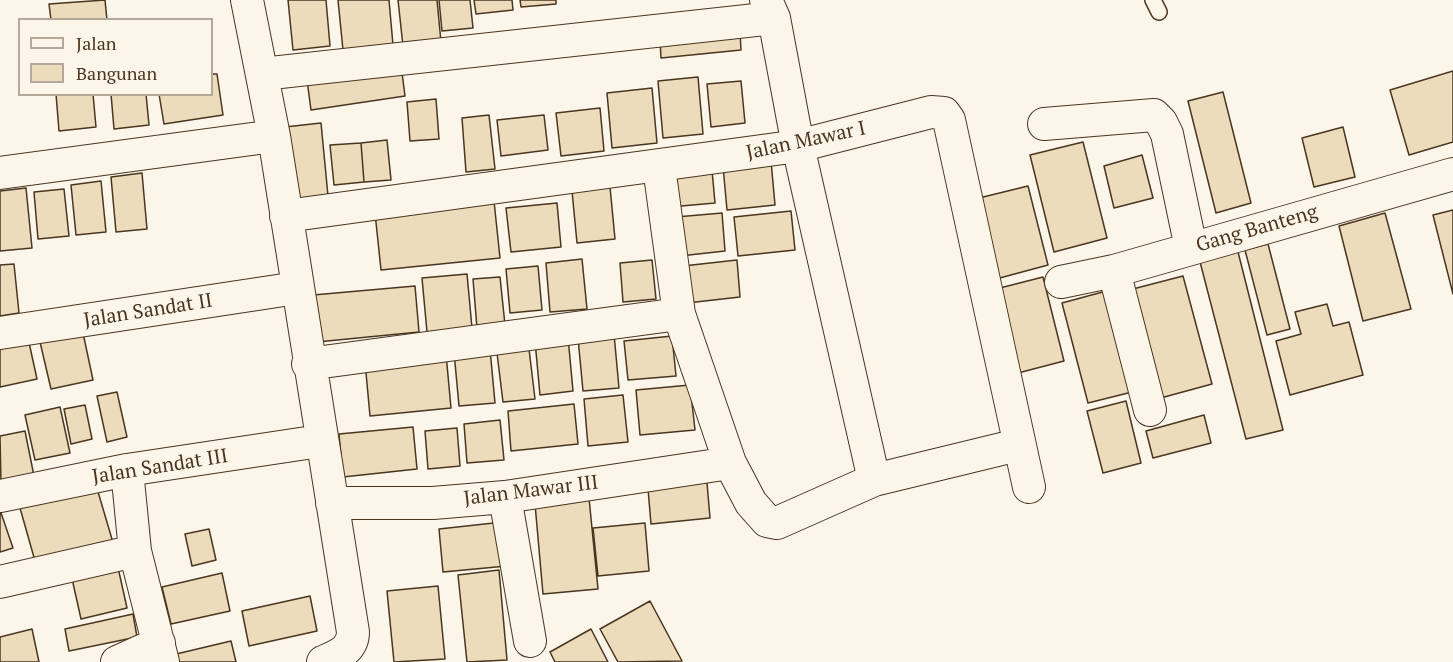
<!DOCTYPE html>
<style>
body{margin:0}
#map{position:relative;width:1453px;height:662px;overflow:hidden;background:#fbf6e9;font-family:"PT Serif",serif}
canvas{display:block}
.legend{position:absolute;left:18px;top:18px;width:195px;height:78px;box-sizing:border-box;background:#fbf6e9;border:2px solid #b4a999;margin:0;padding:8px 10px;list-style:none;font-size:18px;color:#4a3520}
.legend li{display:flex;align-items:center;gap:12px;height:30px}
.legend b{width:30px;border:2px solid #b4a999}
</style>
<div id="map">
<canvas width="1453" height="662"></canvas>
<ul class="legend">
<li><b style="height:8px;background:#fbf6e9"></b>Jalan</li>
<li><b style="height:16px;background:#ecdcbc"></b>Bangunan</li>
</ul>
</div>
<script>
const ctx = document.querySelector('canvas').getContext('2d');
ctx.lineJoin = 'round';
function fill(path, color) {
  ctx.fillStyle = color;
  ctx.fill(path, 'evenodd');
}
function stroke(path, color, width, dash) {
  ctx.strokeStyle = color;
  ctx.lineWidth = width;
  ctx.lineCap = dash ? 'butt' : 'round';
  ctx.setLineDash(dash || []);
  ctx.stroke(path);
}
function write(font, color, halo, rows, align = 'center') {
  ctx.font = font + ' "PT Serif",serif';
  ctx.lineWidth = 4.5;
  ctx.setLineDash([]);
  ctx.textBaseline = 'middle';
  ctx.strokeStyle = halo;
  ctx.fillStyle = color;
  for (const [text, x, y, turn = 0] of rows) {
    ctx.save();
    ctx.translate(x, y);
    ctx.rotate((+turn || 0) * Math.PI / 180);
    ctx.textAlign = isNaN(turn) ? turn : align;
    if (halo) ctx.strokeText(text, 0, 0);
    ctx.fillText(text, 0, 0);
    ctx.restore();
  }
}
const building = new Path2D(`
 M 105,0 L 107,20 L 51,20 L 49,4 Z
 M 288,0 L 326,0 L 330,46 L 293,50 Z
 M 338,0 L 389,0 L 393,45 L 343,50 Z
 M 398,0 L 437,0 L 441,42 L 403,46 Z
 M 439,0 L 470,0 L 473,28 L 442,31 Z
 M 474,0 L 512,0 L 513,10 L 476,14 Z
 M 520,0 L 556,0 L 556,4 L 521,7 Z
 M 740,32 L 741,50 L 661,58 L 660,40 Z
 M 401,65 L 405,96 L 311,110 L 307,80 Z
 M 1453,71 L 1453,142 L 1409,155 L 1390,90 Z
 M 212,74 L 217,74 L 223,115 L 164,124 L 159,94 L 212,94 Z
 M 698,77 L 703,134 L 663,138 L 658,81 Z
 M 741,81 L 745,123 L 711,127 L 707,84 Z
 M 652,88 L 657,143 L 612,148 L 607,93 Z
 M 1223,92 L 1251,203 L 1216,213 L 1188,101 Z
 M 56,94 L 93,94 L 96,127 L 59,131 Z
 M 111,94 L 146,94 L 149,125 L 114,129 Z
 M 436,99 L 439,139 L 410,141 L 407,102 Z
 M 600,108 L 604,151 L 561,156 L 556,113 Z
 M 489,115 L 495,169 L 466,172 L 462,118 Z
 M 544,115 L 548,150 L 501,156 L 497,120 Z
 M 321,123 L 328,196 L 292,200 L 285,127 Z
 M 1343,127 L 1355,177 L 1314,187 L 1302,138 Z
 M 387,140 L 391,180 L 364,182 L 361,143 Z
 M 1083,142 L 1107,238 L 1054,252 L 1030,155 Z
 M 361,143 L 364,182 L 334,185 L 330,145 Z
 M 1142,155 L 1153,198 L 1114,208 L 1104,166 Z
 M 771,161 L 775,205 L 727,210 L 723,166 Z
 M 712,170 L 715,203 L 670,207 L 667,175 Z
 M 142,173 L 147,229 L 116,232 L 111,177 Z
 M 101,181 L 106,232 L 76,235 L 71,185 Z
 M 1028,186 L 1048,265 L 996,279 L 975,199 Z
 M 610,187 L 615,239 L 577,243 L 572,191 Z
 M 26,188 L 32,248 L 0,251 L 0,191 Z
 M 64,189 L 69,236 L 38,239 L 34,192 Z
 M 494,201 L 500,258 L 381,270 L 375,213 Z
 M 557,203 L 561,247 L 511,252 L 506,208 Z
 M 1453,210 L 1453,294 L 1433,215 Z
 M 791,211 L 795,250 L 738,256 L 734,217 Z
 M 722,213 L 725,251 L 680,256 L 676,217 Z
 M 1385,213 L 1411,309 L 1363,321 L 1339,226 Z
 M 1268,244 L 1290,329 L 1267,335 L 1245,250 Z
 M 1237,248 L 1283,430 L 1246,439 L 1199,258 Z
 M 582,259 L 587,309 L 550,312 L 546,263 Z
 M 652,260 L 656,299 L 623,302 L 620,263 Z
 M 737,260 L 740,297 L 687,303 L 683,266 Z
 M 14,264 L 19,313 L 0,316 L 0,265 Z
 M 538,266 L 542,310 L 510,313 L 506,269 Z
 M 467,274 L 472,328 L 427,332 L 422,278 Z
 M 1183,276 L 1212,384 L 1157,399 L 1129,290 Z
 M 500,277 L 505,325 L 477,328 L 473,279 Z
 M 1043,277 L 1064,361 L 1018,373 L 996,289 Z
 M 415,286 L 419,332 L 317,342 L 313,295 Z
 M 1110,290 L 1136,391 L 1088,403 L 1062,303 Z
 M 1327,304 L 1333,326 L 1349,322 L 1363,375 L 1290,395 L 1276,341 L 1301,334 L 1295,312 Z
 M 83,333 L 93,380 L 51,389 L 40,342 Z
 M 614,334 L 619,388 L 583,391 L 578,338 Z
 M 672,336 L 676,376 L 628,380 L 624,341 Z
 M 568,337 L 573,391 L 540,395 L 535,341 Z
 M 28,338 L 37,379 L 0,387 L 0,344 Z
 M 490,349 L 495,403 L 459,406 L 454,352 Z
 M 529,349 L 535,399 L 503,402 L 497,353 Z
 M 446,354 L 451,408 L 370,416 L 365,362 Z
 M 690,385 L 695,430 L 640,435 L 636,390 Z
 M 117,392 L 127,437 L 107,442 L 97,396 Z
 M 623,395 L 628,442 L 588,446 L 584,399 Z
 M 1126,401 L 1141,463 L 1103,473 L 1087,411 Z
 M 574,404 L 578,444 L 511,451 L 508,411 Z
 M 85,405 L 92,439 L 71,444 L 64,409 Z
 M 60,407 L 70,453 L 35,460 L 25,415 Z
 M 1204,415 L 1211,443 L 1153,458 L 1146,431 Z
 M 500,420 L 504,460 L 467,463 L 464,424 Z
 M 413,427 L 417,469 L 343,477 L 339,434 Z
 M 457,428 L 460,466 L 428,469 L 425,431 Z
 M 25,431 L 34,476 L 1,484 L 0,436 Z
 M 706,471 L 710,518 L 651,524 L 647,477 Z
 M 96,485 L 114,546 L 37,568 L 20,508 Z
 M 589,498 L 598,589 L 543,594 L 535,504 Z
 M 0,510 L 13,548 L 0,552 Z
 M 503,522 L 507,566 L 443,572 L 439,529 Z
 M 645,523 L 649,571 L 598,576 L 593,528 Z
 M 209,529 L 216,560 L 192,566 L 185,534 Z
 M 117,563 L 127,608 L 81,619 L 71,574 Z
 M 499,570 L 507,660 L 467,662 L 458,575 Z
 M 222,573 L 230,611 L 171,624 L 162,587 Z
 M 438,586 L 445,659 L 394,662 L 387,591 Z
 M 310,596 L 317,631 L 249,646 L 242,611 Z
 M 650,601 L 682,661 L 618,662 L 600,629 Z
 M 133,614 L 137,637 L 69,651 L 65,629 Z
 M 32,629 L 39,662 L 0,662 L 0,637 Z
 M 591,629 L 608,662 L 555,662 L 550,652 Z
 M 231,641 L 236,662 L 173,662 L 172,655 Z`);
fill(building, '#ecdcbc');
stroke(building, '#4a3520', 1.5);
const lane = new Path2D(`
 M 1153,0 L 1159,12`);
const street = new Path2D(`
 M 247,0 L 274,136 L 353,632 C 353,650 338,655 323,662
 M 766,0 L 774,18 L 798,146 L 874,480
 M 262,74 L 774,18
 M 1044,124 L 1154,115 L 1161,122 L 1167,134 L 1191,248
 M 659,167 L 679,314 L 730,463 L 751,503 L 767,521 L 777,523 L 874,480 L 1018,445
 M 0,173 L 274,136
 M 286,216 L 798,146 L 931,112 L 944,113 L 949,120 L 1029,487
 M 1114,271 L 1150,410
 M 1061,282 L 1114,271 L 1453,174
 M 0,333 L 297,288
 M 308,364 L 679,314
 M 127,470 L 135,551 L 163,662
 M 0,496 L 127,470 L 320,441
 M 505,497 L 530,641
 M 332,503 L 433,503 L 505,497 L 730,463
 M 0,582 L 135,551
 M 117,662 L 159,643`);
stroke(lane, '#4a3520', 18);
stroke(street, '#4a3520', 34);
stroke(lane, '#fbf6e9', 15);
stroke(street, '#fbf6e9', 32);
write('20px', '#4a3520', '#fbf6e9', [
 ["Jalan Mawar I",806,141,-12],
 ["Gang Banteng",1257,229,-16],
 ["Jalan Sandat II",148,311,-9],
 ["Jalan Sandat III",160,467,-9],
 ["Jalan Mawar III",531,491,-7]
]);
</script>
